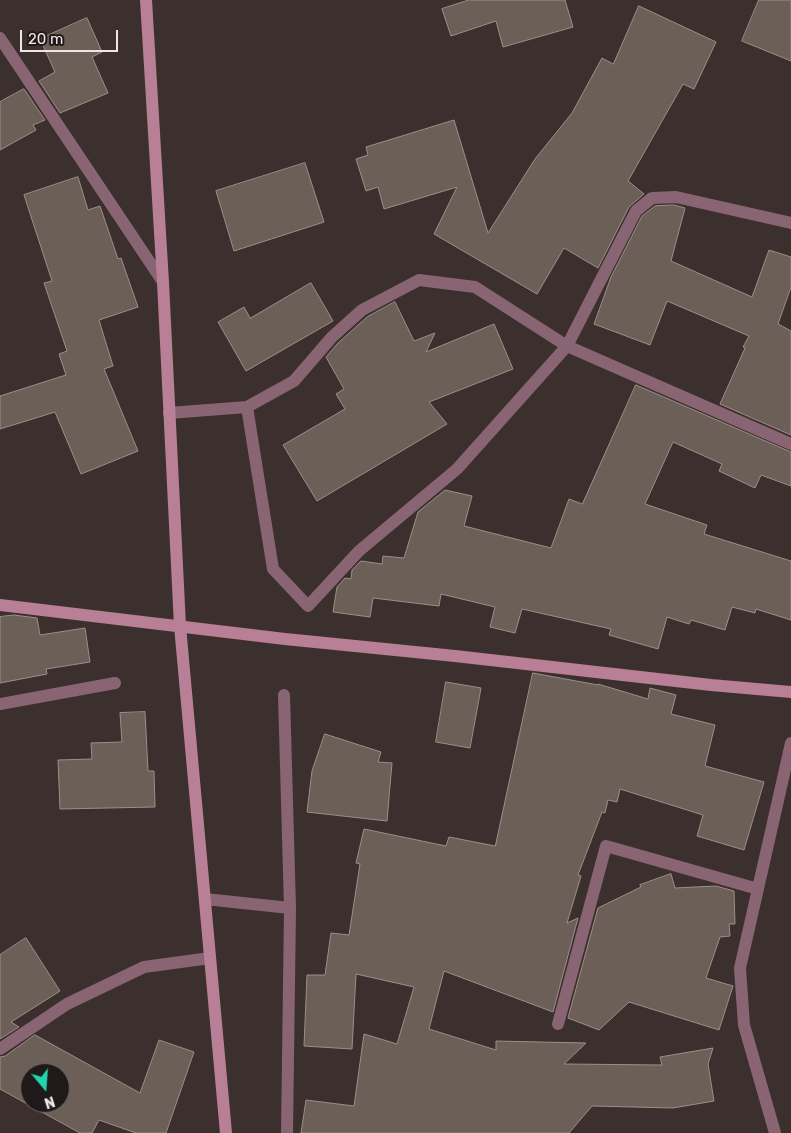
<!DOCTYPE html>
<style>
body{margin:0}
#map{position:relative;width:791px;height:1133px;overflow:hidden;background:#3c302f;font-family:Rubik,sans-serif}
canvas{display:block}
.north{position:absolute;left:20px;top:1063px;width:50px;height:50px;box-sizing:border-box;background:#1f1919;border:1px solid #726b6a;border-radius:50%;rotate:162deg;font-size:14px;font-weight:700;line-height:20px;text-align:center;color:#eee5e4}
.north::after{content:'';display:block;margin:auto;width:18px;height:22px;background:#22d5af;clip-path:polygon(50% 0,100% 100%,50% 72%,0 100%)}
.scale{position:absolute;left:20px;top:30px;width:98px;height:22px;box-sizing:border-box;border:2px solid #eee5e4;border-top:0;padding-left:6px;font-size:15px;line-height:18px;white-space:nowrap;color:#eee5e4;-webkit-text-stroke:4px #1f1919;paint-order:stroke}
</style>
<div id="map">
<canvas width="791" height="1133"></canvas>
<div class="north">N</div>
<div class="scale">20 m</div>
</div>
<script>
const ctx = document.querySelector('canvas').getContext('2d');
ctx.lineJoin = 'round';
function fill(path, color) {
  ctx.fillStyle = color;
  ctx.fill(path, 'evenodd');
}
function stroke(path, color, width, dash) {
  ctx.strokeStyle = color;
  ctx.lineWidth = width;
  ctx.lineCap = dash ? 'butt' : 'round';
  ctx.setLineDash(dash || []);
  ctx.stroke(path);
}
const building = new Path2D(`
 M 469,0 L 565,0 L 573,27 L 503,47 L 496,21 L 451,36 L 442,9 Z
 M 759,0 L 791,0 L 791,61 L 742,41 Z
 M 639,6 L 716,42 L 694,89 L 683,84 L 628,181 L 644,194 L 629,207 L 598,268 L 564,248 L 537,294 L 434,234 L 457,187 L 384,209 L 378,187 L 366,191 L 356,159 L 368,155 L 366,147 L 454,120 L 488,233 L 535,159 L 572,113 L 602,58 L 613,64 Z
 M 87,18 L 102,52 L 92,57 L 108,93 L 60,113 L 39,81 L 55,72 L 40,39 Z
 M 24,89 L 45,120 L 33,125 L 36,130 L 0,150 L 0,102 Z
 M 305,163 L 324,222 L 234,251 L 216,191 Z
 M 78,177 L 88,210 L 100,206 L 118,259 L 121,258 L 138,307 L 99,320 L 113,366 L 104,369 L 138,451 L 81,474 L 55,412 L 0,429 L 0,396 L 66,375 L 59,354 L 67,351 L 44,283 L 52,281 L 24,195 Z
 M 674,205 L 685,208 L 671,261 L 752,297 L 769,250 L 791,257 L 791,287 L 778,324 L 791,331 L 791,435 L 720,404 L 745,348 L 743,347 L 749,336 L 667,301 L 650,345 L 594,324 L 611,277 L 642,216 L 655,206 Z
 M 311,283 L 333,321 L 246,371 L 218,322 L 244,307 L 250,318 Z
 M 395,302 L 414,341 L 435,333 L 426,352 L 494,324 L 513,369 L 429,402 L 447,424 L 317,501 L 283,445 L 345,409 L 336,394 L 344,389 L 326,357 L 338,343 L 367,317 Z
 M 636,385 L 791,452 L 791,486 L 761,475 L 755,488 L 719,471 L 722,464 L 673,442 L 645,504 L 707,525 L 704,534 L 791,561 L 791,620 L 756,609 L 755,613 L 732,607 L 725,630 L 691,620 L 689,624 L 667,617 L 658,649 L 609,635 L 611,629 L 522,609 L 515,633 L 490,627 L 495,607 L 441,594 L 439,606 L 373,598 L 370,617 L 333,612 L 337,587 L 345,578 L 351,579 L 352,570 L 361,561 L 382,564 L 383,556 L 404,558 L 418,512 L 445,490 L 472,496 L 464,526 L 551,548 L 569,499 L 582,504 Z
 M 14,615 L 37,618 L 40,635 L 85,628 L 90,662 L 46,669 L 47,674 L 0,683 L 0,617 Z
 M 533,673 L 598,685 L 598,684 L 648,699 L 650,688 L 676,695 L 671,714 L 715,725 L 705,766 L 764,782 L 744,850 L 697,836 L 703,815 L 620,789 L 617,802 L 608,800 L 605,813 L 602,812 L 578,875 L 581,876 L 567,923 L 578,918 L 553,1012 L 444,971 L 429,1029 L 496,1050 L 496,1041 L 586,1043 L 564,1064 L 662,1065 L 660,1057 L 713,1048 L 708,1064 L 714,1101 L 673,1108 L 592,1106 L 569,1133 L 301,1133 L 306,1100 L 354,1106 L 364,1034 L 397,1044 L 414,987 L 356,974 L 352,1049 L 304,1046 L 307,975 L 325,975 L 331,933 L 349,935 L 360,864 L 356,863 L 364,829 L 446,846 L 449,837 L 495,846 Z
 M 446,682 L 481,688 L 470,748 L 436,742 Z
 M 145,712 L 148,771 L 154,771 L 155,807 L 60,809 L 58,760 L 92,759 L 91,743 L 122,742 L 120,713 Z
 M 325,734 L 381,752 L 378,762 L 392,763 L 387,821 L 307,812 L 312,771 Z
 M 671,874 L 675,888 L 716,886 L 734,891 L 735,924 L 729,924 L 730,936 L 720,937 L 706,978 L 733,986 L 719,1030 L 629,1002 L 599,1030 L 568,1018 L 598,908 L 641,887 L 640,885 Z
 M 26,938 L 60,991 L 11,1022 L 19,1027 L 0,1039 L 0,955 Z
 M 35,1035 L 140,1093 L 159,1040 L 194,1052 L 166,1133 L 136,1133 L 99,1120 L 92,1133 L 80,1133 L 0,1089 L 0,1057 L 5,1056 ZM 30,1073 L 60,1073 L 60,1103 L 30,1103 Z`);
fill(building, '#6b5f58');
stroke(building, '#9c8f88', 1);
stroke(new Path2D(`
 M 0,704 L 115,683`), '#896473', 12);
stroke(new Path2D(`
 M 0,38 L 163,282
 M 247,407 L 294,381 L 332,337 L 362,310 L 419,280 L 475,287 L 567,346 L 791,444
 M 169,413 L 247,407 L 273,569 L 308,606 L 359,551 L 457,469 L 567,346 L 636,211 L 652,198 L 676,197 L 791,223
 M 284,695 L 290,908 L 287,1133
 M 205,899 L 290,908
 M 558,1024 L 606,846 L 758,889
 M 0,1049 L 67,1004 L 144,967 L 210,958
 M 775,1133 L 744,1025 L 740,968 L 791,743`), '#896473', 12);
stroke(new Path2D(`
 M 146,0 L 163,282 L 180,626 L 226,1133
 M 0,605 L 285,639 L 455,656 L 711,685 L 791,692`), '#b97f96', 12);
</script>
